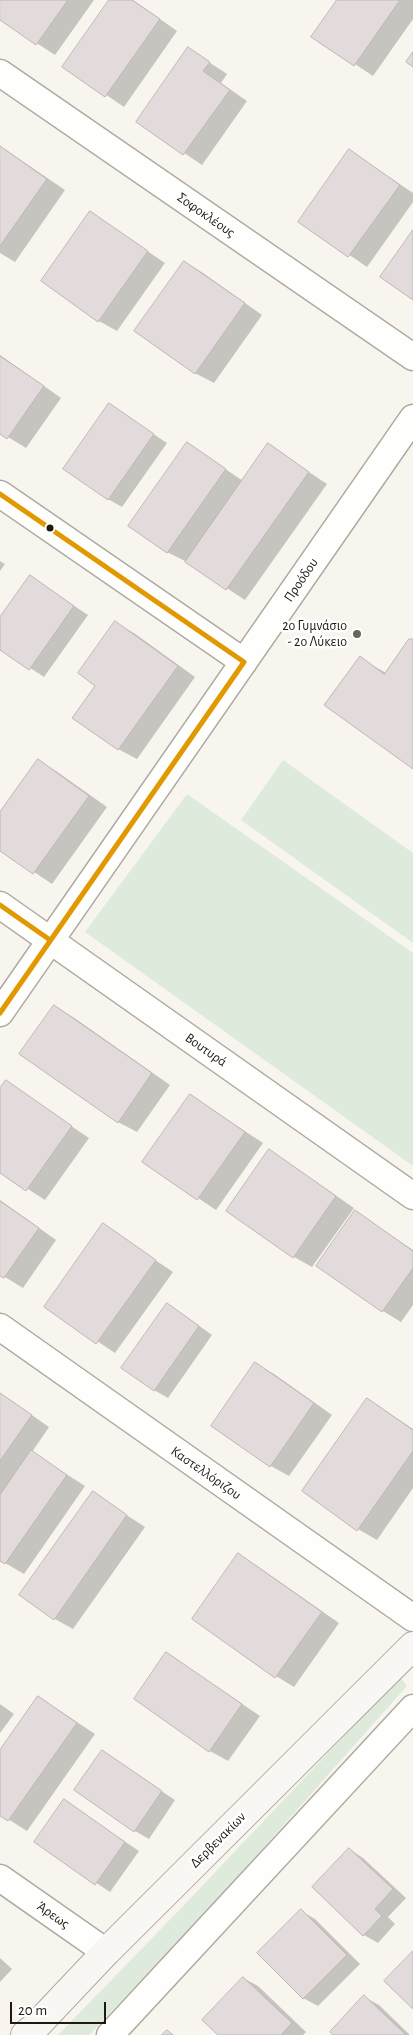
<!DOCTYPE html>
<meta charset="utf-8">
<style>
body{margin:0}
#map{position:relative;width:413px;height:2035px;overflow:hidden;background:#f8f5ee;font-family:"Alegreya Sans",sans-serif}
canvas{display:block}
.scale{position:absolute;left:10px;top:2002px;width:96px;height:22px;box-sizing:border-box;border:2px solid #1f190e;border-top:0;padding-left:6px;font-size:15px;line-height:18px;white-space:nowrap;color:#1f190e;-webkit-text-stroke:4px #fff;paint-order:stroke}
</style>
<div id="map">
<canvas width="413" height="2035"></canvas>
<div class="scale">20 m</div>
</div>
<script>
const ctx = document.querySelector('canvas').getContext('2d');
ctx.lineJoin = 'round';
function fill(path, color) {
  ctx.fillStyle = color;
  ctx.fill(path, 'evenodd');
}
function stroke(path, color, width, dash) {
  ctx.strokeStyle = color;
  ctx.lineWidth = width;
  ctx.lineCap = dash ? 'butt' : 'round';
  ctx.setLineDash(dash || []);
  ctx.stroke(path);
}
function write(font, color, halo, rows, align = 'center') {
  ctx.font = font + ' "Alegreya Sans",sans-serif';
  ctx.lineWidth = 5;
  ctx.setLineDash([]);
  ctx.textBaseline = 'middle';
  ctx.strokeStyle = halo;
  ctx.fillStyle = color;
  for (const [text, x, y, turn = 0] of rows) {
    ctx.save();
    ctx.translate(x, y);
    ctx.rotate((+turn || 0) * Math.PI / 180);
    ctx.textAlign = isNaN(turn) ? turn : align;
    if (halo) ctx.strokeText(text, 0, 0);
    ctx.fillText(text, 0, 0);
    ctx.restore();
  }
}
fill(new Path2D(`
 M 283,760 L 413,853 L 413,943 L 241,820 Z
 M 187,794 L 413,953 L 413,1166 L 85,932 Z
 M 400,1677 L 407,1686 L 217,1900 L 89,2035 L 58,2035 L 185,1904 Z`), '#deebdc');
fill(new Path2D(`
 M 0,0 L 94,0 L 55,55 L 0,19 Z
 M 111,0 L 133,0 L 177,31 L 124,107 L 64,66 Z
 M 338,0 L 413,0 L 413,19 L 373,76 L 313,36 Z
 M 189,49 L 227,74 L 221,83 L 247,101 L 202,165 L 138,122 Z
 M 0,146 L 65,190 L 15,262 L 0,253 Z
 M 350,151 L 413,193 L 413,202 L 367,267 L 300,221 Z
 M 91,213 L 165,263 L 117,331 L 99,321 Z
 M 185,262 L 203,273 L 262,315 L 214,383 L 195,373 Z
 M 0,355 L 61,398 L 26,448 L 0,432 Z
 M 109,405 L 167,443 L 122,507 L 108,499 Z
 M 187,443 L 243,481 L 268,445 L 327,484 L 245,600 L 187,562 L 167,552 Z
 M 0,561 L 5,564 L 0,571 Z
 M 30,577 L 88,615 L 44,677 L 0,648 L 0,619 Z
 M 115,623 L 134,633 L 195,677 L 137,759 L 118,749 Z
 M 413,640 L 413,768 L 360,658 L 386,673 Z
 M 38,761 L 56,771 L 107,807 L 52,884 L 0,849 L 0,814 Z
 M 54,1006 L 73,1017 L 170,1085 L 137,1132 L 118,1122 Z
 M 6,1082 L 89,1138 L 45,1200 L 0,1171 L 0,1090 Z
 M 190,1095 L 263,1143 L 216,1210 L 144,1162 Z
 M 269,1151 L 287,1162 L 354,1208 L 312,1267 L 294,1257 L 228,1210 Z
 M 0,1200 L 56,1240 L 23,1288 L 0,1274 Z
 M 355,1212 L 413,1250 L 413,1305 L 401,1322 L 383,1311 L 318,1265 Z
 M 103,1225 L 173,1272 L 115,1353 L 46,1307 Z
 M 181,1313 L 212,1335 L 168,1398 L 154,1390 Z
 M 256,1364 L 274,1374 L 332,1415 L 289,1476 L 271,1466 Z
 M 0,1393 L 49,1427 L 32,1452 L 85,1486 L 24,1574 L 0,1560 Z
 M 368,1399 L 413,1429 L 413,1488 L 377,1540 L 358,1529 L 303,1491 Z
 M 93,1493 L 145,1527 L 73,1629 L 55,1619 Z
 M 239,1555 L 257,1566 L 339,1623 L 294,1687 L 276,1676 Z
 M 167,1653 L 260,1716 L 228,1761 L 210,1751 Z
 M 39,1697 L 95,1734 L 27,1831 L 0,1814 L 0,1752 Z
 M 0,1704 L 14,1714 L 0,1733 Z
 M 102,1752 L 175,1800 L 149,1839 L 135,1831 Z
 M 64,1801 L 139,1851 L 110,1892 L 35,1842 Z
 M 349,1849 L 363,1858 L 406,1898 L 388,1917 L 395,1924 L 378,1943 L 364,1935 Z
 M 301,1911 L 315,1919 L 360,1964 L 318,2006 L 303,1998 Z
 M 0,1958 L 12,1969 L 0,1982 Z
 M 243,1978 L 258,1986 L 306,2032 L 303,2035 L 220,2035 Z
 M 364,1997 L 379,2005 L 410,2035 L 335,2035 Z`), '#0003');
const building = new Path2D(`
 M 0,0 L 68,0 L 36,45 L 0,20 Z
 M 109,0 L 132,0 L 160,19 L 105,97 L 62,67 Z
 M 337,0 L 400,0 L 354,66 L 311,37 Z
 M 188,47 L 210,62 L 203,71 L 230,90 L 183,155 L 136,122 Z
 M 413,52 L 413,67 L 406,62 Z
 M 0,146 L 47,179 L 0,246 Z
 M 349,149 L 400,185 L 348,257 L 298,222 Z
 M 90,211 L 148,251 L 98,322 L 41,281 Z
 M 413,230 L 413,300 L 380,277 Z
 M 184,261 L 245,303 L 195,374 L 134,331 Z
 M 0,356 L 44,386 L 7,439 L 0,434 Z
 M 109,403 L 154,434 L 108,500 L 63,469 Z
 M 187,442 L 226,469 L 167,553 L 128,526 Z
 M 268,443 L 309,472 L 226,590 L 185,562 Z
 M 30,575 L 74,606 L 29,670 L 0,650 L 0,617 Z
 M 115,621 L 178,666 L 118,750 L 72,718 L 95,686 L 78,673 Z
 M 409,639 L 413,639 L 413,769 L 324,705 L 360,656 L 384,674 Z
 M 38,759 L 89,796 L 33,874 L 0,851 L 0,812 Z
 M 54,1005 L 152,1073 L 118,1123 L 19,1054 Z
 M 6,1080 L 72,1126 L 26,1191 L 0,1173 L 0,1088 Z
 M 190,1094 L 245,1132 L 197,1200 L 142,1162 Z
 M 269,1149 L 336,1196 L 293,1258 L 226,1211 Z
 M 0,1201 L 39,1228 L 4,1278 L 0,1276 Z
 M 355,1210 L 413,1251 L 413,1268 L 382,1312 L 316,1266 Z
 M 103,1223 L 156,1260 L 96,1344 L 44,1307 Z
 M 167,1303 L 199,1326 L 154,1391 L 121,1368 Z
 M 255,1362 L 314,1403 L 270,1467 L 211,1426 Z
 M 0,1393 L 32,1415 L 0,1461 Z
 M 367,1398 L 413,1430 L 413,1451 L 357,1531 L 302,1491 Z
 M 31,1450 L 67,1475 L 5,1564 L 0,1561 L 0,1495 Z
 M 93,1491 L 127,1515 L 54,1620 L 19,1595 Z
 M 238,1553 L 322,1612 L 275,1678 L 192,1619 Z
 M 166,1652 L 242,1704 L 209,1752 L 134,1699 Z
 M 38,1696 L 77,1723 L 8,1821 L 0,1816 L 0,1750 Z
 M 102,1750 L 162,1791 L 134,1832 L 74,1790 Z
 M 64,1799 L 125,1842 L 95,1885 L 34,1842 Z
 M 349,1848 L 393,1889 L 375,1909 L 382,1916 L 363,1936 L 312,1887 Z
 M 301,1909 L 347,1955 L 303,1999 L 257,1953 Z
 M 413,1951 L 413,2009 L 384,1981 Z
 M 243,1977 L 292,2023 L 281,2035 L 218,2035 L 202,2020 Z
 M 364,1995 L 406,2035 L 333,2035 L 330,2032 Z
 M 167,2030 L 173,2035 L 162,2035 Z`);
fill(building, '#e3dbdb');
stroke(building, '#bdb6b6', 1);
const street = new Path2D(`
 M 0,73 L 413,357
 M 0,494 L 244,662
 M 0,905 L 413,1196
 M 0,1013 L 413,418
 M 0,1327 L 413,1618
 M 0,1878 L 106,1952
 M 110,2035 L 413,1708`);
const secondary = new Path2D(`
 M 25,2035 L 35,2027 L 106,1952 L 413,1646`);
stroke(street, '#aeaaa1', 29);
stroke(secondary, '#aeaaa1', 30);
stroke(street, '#fefefc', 26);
stroke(secondary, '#f9f7f3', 28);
stroke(new Path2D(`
 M 0,494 L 244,662 L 0,1013
 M 0,905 L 50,940`), '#e19801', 5);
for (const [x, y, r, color] of [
 [50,528,4.5,"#1f190e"],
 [357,634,5,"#6b665c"]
]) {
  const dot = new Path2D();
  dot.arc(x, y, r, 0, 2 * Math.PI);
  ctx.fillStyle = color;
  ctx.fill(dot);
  stroke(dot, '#fff', 2);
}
write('14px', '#1f190e', '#fff', [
 ["Σοφοκλέους",206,215,35],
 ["Προόδου",301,580,-56],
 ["Βουτυρά",206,1050,35],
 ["Καστελλόριζου",206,1473,35],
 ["Δερβενακίων",218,1840,-45],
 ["Άρεως",53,1915,35]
]);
write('14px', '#1f190e', '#fff', [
 ["2ο Γυμνάσιο",347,626],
 ["- 2ο Λύκειο",347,642]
], 'right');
</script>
